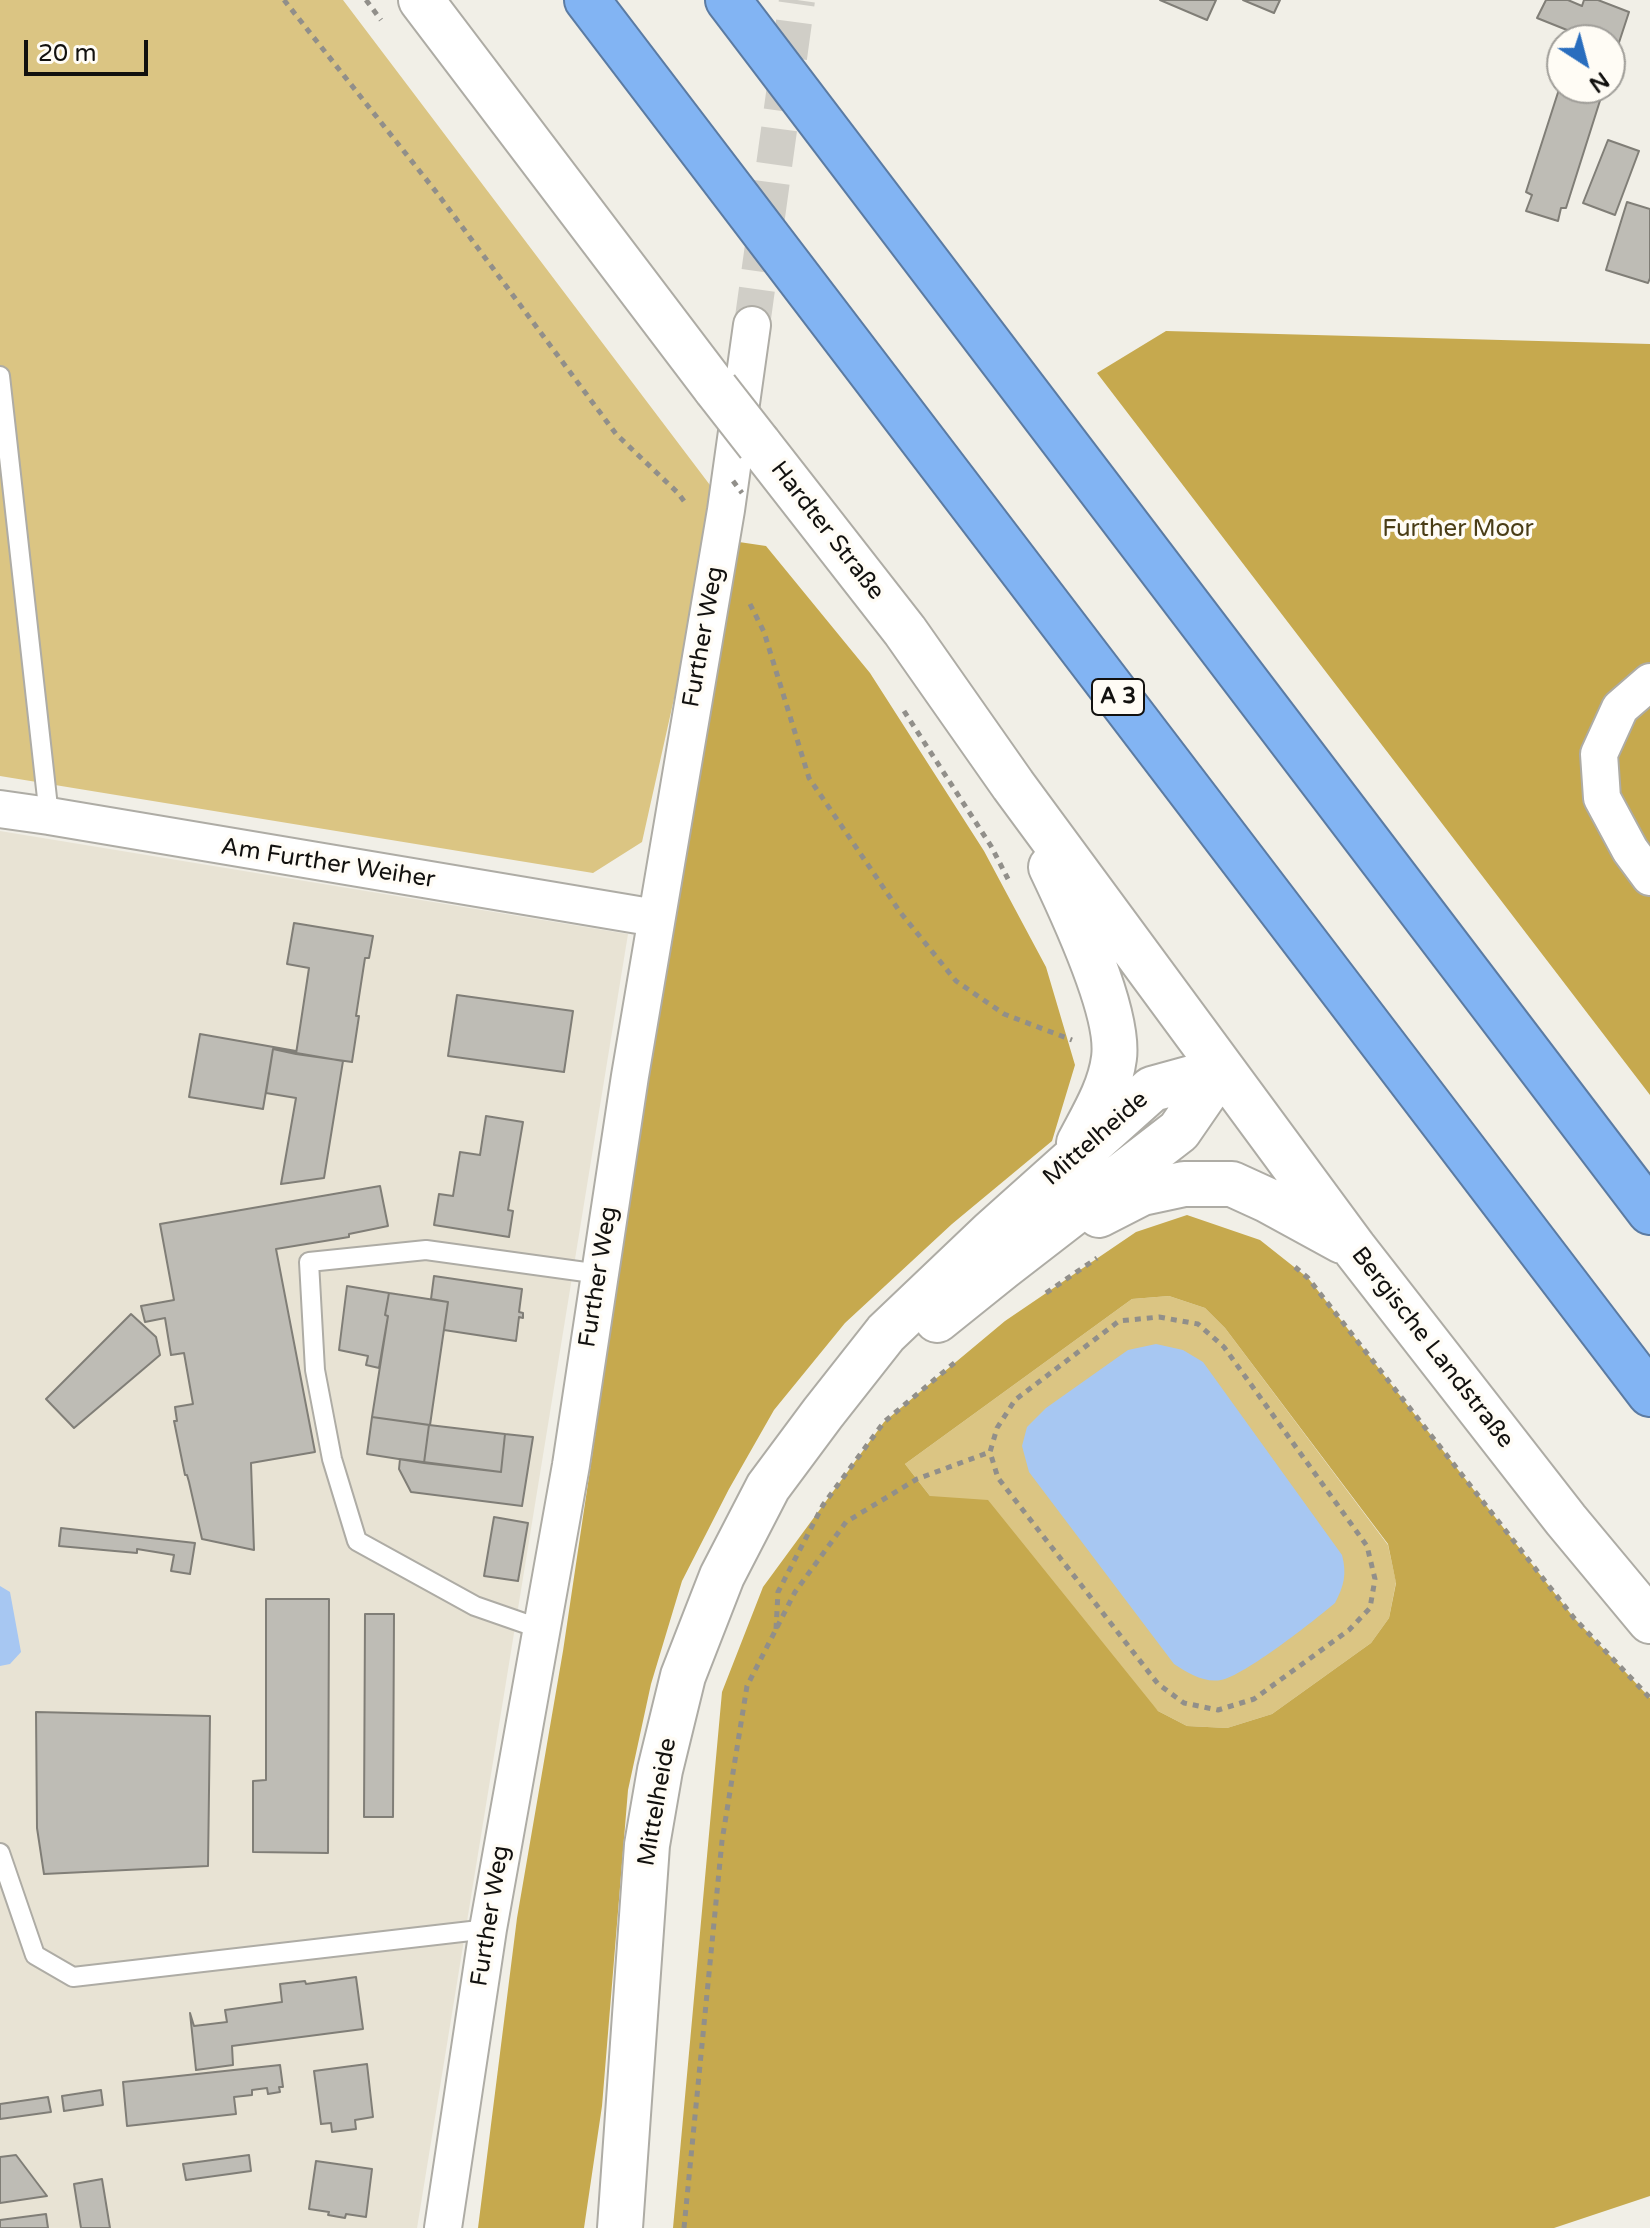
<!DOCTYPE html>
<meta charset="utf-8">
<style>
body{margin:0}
#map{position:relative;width:1650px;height:2228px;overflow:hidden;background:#f1efe7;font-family:"Varela Round",sans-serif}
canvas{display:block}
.north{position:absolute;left:1546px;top:24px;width:80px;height:80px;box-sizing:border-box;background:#fffcf5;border:2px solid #a09e99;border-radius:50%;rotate:144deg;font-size:22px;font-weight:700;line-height:32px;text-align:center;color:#12110f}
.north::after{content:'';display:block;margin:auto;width:28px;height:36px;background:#296dbe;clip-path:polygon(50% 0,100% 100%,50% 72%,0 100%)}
.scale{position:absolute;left:24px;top:40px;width:124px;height:36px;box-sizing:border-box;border:4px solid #12110f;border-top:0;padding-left:10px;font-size:24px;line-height:28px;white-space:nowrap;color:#12110f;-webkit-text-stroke:6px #fffcf5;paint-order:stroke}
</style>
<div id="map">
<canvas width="1650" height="2228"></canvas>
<div class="north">N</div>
<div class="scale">20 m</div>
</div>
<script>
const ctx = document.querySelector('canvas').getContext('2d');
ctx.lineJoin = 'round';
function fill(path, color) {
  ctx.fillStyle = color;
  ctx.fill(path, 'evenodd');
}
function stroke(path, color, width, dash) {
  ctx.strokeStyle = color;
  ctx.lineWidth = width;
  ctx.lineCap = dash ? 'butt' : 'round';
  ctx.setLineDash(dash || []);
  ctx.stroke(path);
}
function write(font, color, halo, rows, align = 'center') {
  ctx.font = font + ' "Varela Round",sans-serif';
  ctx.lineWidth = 7;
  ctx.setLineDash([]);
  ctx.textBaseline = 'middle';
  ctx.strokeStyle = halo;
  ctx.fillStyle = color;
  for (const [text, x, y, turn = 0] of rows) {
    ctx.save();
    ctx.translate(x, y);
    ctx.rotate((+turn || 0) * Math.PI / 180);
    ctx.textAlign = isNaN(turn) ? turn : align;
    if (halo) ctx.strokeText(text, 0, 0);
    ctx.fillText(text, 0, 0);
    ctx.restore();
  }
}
fill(new Path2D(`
 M 0,831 L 628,934 L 417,2228 L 0,2228 Z`), '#e8e3d4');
fill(new Path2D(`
 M 0,0 L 343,0 L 719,497 L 642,842 L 593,873 L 0,776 Z
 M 1169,1296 L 1205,1308 L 1225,1328 L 1388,1545 L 1396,1582 L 1389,1618 L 1371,1643 L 1272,1714 L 1227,1728 L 1187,1726 L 1158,1711 L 930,1496 L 905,1464 L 1132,1299 Z`), '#dbc583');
fill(new Path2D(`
 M 1166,331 L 1650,344 L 1650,1095 L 1097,373 Z
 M 739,542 L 766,546 L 870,673 L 984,851 L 1046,967 L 1075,1065 L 1052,1141 L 952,1224 L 845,1323 L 774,1410 L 729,1489 L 682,1581 L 651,1684 L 628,1790 L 602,2106 L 584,2228 L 478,2228 L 517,1918 L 563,1651 L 672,919 Z
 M 1187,1215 L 1260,1240 L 1308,1278 L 1574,1618 L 1650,1698 L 1650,2196 L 1554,2228 L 673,2228 L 722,1692 L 763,1587 L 884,1422 L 1005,1321 L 1136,1232 ZM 1169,1296 L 1205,1308 L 1225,1328 L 1388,1544 L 1396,1583 L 1389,1618 L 1371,1643 L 1272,1714 L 1227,1728 L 1187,1726 L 1158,1711 L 988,1500 L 930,1496 L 905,1464 L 1132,1299 Z`), '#c6a94e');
fill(new Path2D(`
 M 1156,1344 L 1183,1350 L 1203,1362 L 1342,1555 C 1347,1574 1344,1586 1335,1603 C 1315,1620 1244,1676 1221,1680 C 1204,1683 1188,1673 1174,1664 L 1029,1472 L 1022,1446 L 1027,1427 L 1046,1408 L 1128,1350 Z
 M 0,1586 L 10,1592 L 21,1652 L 10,1664 L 0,1666 Z`), '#a7c7f2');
const building = new Path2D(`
 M 1160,0 L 1216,0 L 1207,20 Z
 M 1243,0 L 1280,0 L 1274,13 Z
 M 1546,0 L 1568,0 L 1582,6 L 1584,0 L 1598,0 L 1629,12 L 1610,70 L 1610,40 L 1575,40 L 1577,34 L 1537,18 Z
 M 1562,80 L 1562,88 L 1604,88 L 1566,208 L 1561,208 L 1558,221 L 1526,211 L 1532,195 L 1526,192 Z
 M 1608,140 L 1639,151 L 1615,215 L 1583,203 Z
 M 1627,202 L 1650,209 L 1650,278 L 1648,283 L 1606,270 Z
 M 294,923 L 373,936 L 369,958 L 365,958 L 356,1016 L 359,1016 L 352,1062 L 296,1054 L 309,968 L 287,964 Z
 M 457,995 L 573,1011 L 564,1072 L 448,1056 Z
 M 200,1034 L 296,1051 L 296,1054 L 273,1049 L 263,1109 L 189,1097 Z
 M 273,1049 L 343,1061 L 324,1178 L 281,1184 L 296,1098 L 266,1093 Z
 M 486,1116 L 523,1122 L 508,1210 L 513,1211 L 509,1237 L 434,1225 L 439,1194 L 453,1196 L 460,1152 L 480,1155 Z
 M 380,1186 L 388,1226 L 349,1234 L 349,1237 L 276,1249 L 315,1452 L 251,1463 L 254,1550 L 202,1539 L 189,1482 L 187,1475 L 185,1475 L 174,1421 L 177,1421 L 175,1407 L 193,1404 L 184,1353 L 171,1355 L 165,1318 L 145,1322 L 141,1306 L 174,1300 L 160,1224 Z
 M 434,1276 L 522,1289 L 519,1312 L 523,1313 L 523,1318 L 519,1317 L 516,1341 L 444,1330 L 448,1302 L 431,1299 Z
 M 347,1286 L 389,1293 L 385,1315 L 388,1316 L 379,1368 L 366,1365 L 368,1356 L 339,1350 Z
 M 389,1293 L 448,1302 L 430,1425 L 372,1417 L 388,1316 L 385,1315 Z
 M 131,1314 L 156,1337 L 160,1355 L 74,1428 L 46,1399 Z
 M 372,1417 L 429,1425 L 424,1463 L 367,1454 Z
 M 429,1425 L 505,1434 L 501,1472 L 424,1463 Z
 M 505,1434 L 533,1437 L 522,1506 L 411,1492 L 399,1469 L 400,1459 L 501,1472 Z
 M 494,1517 L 528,1523 L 518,1581 L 484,1576 Z
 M 61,1528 L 195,1543 L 190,1574 L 171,1571 L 174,1555 L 137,1549 L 137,1553 L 59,1546 Z
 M 266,1599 L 329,1599 L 328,1853 L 253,1852 L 253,1781 L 266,1780 Z
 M 365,1614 L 394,1614 L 393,1817 L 364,1817 Z
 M 36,1712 L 210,1716 L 208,1866 L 44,1874 L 37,1828 Z
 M 356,1977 L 363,2029 L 232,2046 L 233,2065 L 196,2070 L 190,2013 L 194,2026 L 227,2022 L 225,2010 L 282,2002 L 280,1984 L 305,1981 L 306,1984 Z
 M 367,2064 L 373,2117 L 355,2120 L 356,2129 L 332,2132 L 331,2123 L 321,2124 L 314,2071 Z
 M 280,2065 L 283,2087 L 279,2087 L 280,2092 L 268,2094 L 267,2088 L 252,2090 L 252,2095 L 234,2097 L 236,2114 L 127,2126 L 123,2082 Z
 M 101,2090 L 103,2105 L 64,2111 L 62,2096 Z
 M 48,2097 L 51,2112 L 0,2119 L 0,2104 Z
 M 16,2155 L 47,2196 L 0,2203 L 0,2157 Z
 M 249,2155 L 251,2171 L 186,2180 L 183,2164 Z
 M 316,2161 L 372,2169 L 366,2217 L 346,2214 L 345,2218 L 328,2215 L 329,2212 L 309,2209 Z
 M 102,2179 L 110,2228 L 81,2228 L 74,2184 Z
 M 46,2214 L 48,2228 L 0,2228 L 0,2220 Z`);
fill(building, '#bebcb5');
stroke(building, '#807e77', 2);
stroke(new Path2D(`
 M 752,325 L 797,0`), '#d0cec7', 36, [36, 18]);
const lane = new Path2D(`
 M 0,376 L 49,816
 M 541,1629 L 475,1606 L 357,1541 L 332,1459 L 315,1370 L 309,1262 L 426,1250 L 600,1274
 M 0,1853 L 35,1955 L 73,1977 L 488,1929`);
const street = new Path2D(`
 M 1650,682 L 1620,708 L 1599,754 L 1602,798 L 1630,850 L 1650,877
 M 0,809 L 49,816 L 656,918
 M 443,2228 L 488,1929 L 571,1465 L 630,1076 L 726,510 L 752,325`);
const secondary = new Path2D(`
 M 421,0 L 716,389
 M 759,444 L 905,631 L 1013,785 L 1354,1248 L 1566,1520 L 1650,1621
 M 1051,867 C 1072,911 1120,1012 1114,1058 C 1110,1089 1093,1116 1079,1143
 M 1099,1215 L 1142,1193 L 1184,1184 L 1232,1184 L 1267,1200 L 1342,1241
 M 937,1320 L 1003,1267 L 1179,1131 L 1221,1070
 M 620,2228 L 647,1845 L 660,1770 L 683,1676 L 722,1576 L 768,1487 L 823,1413 L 886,1333 L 991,1233 L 1152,1089 L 1221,1070`);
const highway = new Path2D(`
 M 587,0 L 1650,1394
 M 728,0 L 1650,1212`);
stroke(lane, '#aeaca5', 22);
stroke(street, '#aeaca5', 40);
stroke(secondary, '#aeaca5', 48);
stroke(highway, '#5b7ba3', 48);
stroke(new Path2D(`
 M 284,0 L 437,193 L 616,434 L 678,493 L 687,505
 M 366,0 L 381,20
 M 750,604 L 764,632 L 809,778 L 900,912 L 956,981 L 1004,1014 L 1072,1040
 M 904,711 L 991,846 L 1008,879
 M 1295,1267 L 1308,1278 L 1574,1618 L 1650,1698
 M 1046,1293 L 1097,1258
 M 1159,1317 L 1198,1324 L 1224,1347 L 1367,1546 L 1375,1579 L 1370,1608 L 1349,1630 L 1254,1699 L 1218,1710 L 1184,1703 L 1158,1684 L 998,1478 L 990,1452 L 997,1428 L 1015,1400 L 1119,1321 Z
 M 776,1629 L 778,1592 L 823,1505 L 884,1422 L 959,1359
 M 684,2228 L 722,1841 L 747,1686 L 795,1592 L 846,1522 L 917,1479 L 990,1452`), '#918f8a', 5, [6, 6]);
stroke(lane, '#fff', 18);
stroke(street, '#fff', 36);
stroke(secondary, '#fff', 44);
stroke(highway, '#82b4f3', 44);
const secondaryBridge = new Path2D(`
 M 716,389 L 759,444`);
stroke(secondaryBridge, '#aeaca5', 48, []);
stroke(new Path2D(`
 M 733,481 L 742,493`), '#918f8a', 5, [6, 6]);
stroke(secondaryBridge, '#fff', 44);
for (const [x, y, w] of [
 [1118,697,52]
]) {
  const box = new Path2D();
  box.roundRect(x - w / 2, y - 18, w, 36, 6);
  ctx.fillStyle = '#fffcf5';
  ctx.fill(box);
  stroke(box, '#12110f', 2);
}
write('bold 22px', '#12110f', null, [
 ["A 3",1118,697]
]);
write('24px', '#4a3d16', '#fffcf5', [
 ["Further Moor",1458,530]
]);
write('24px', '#12110f', '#fffcf5', [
 ["Hardter Straße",827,531,52],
 ["Further Weg",704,637,-80],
 ["Am Further Weiher",328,864,9],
 ["Mittelheide",1096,1139,-41],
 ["Further Weg",599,1277,-81],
 ["Bergische Landstraße",1432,1348,52],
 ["Mittelheide",658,1802,-80],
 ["Further Weg",491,1916,-81]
]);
</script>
